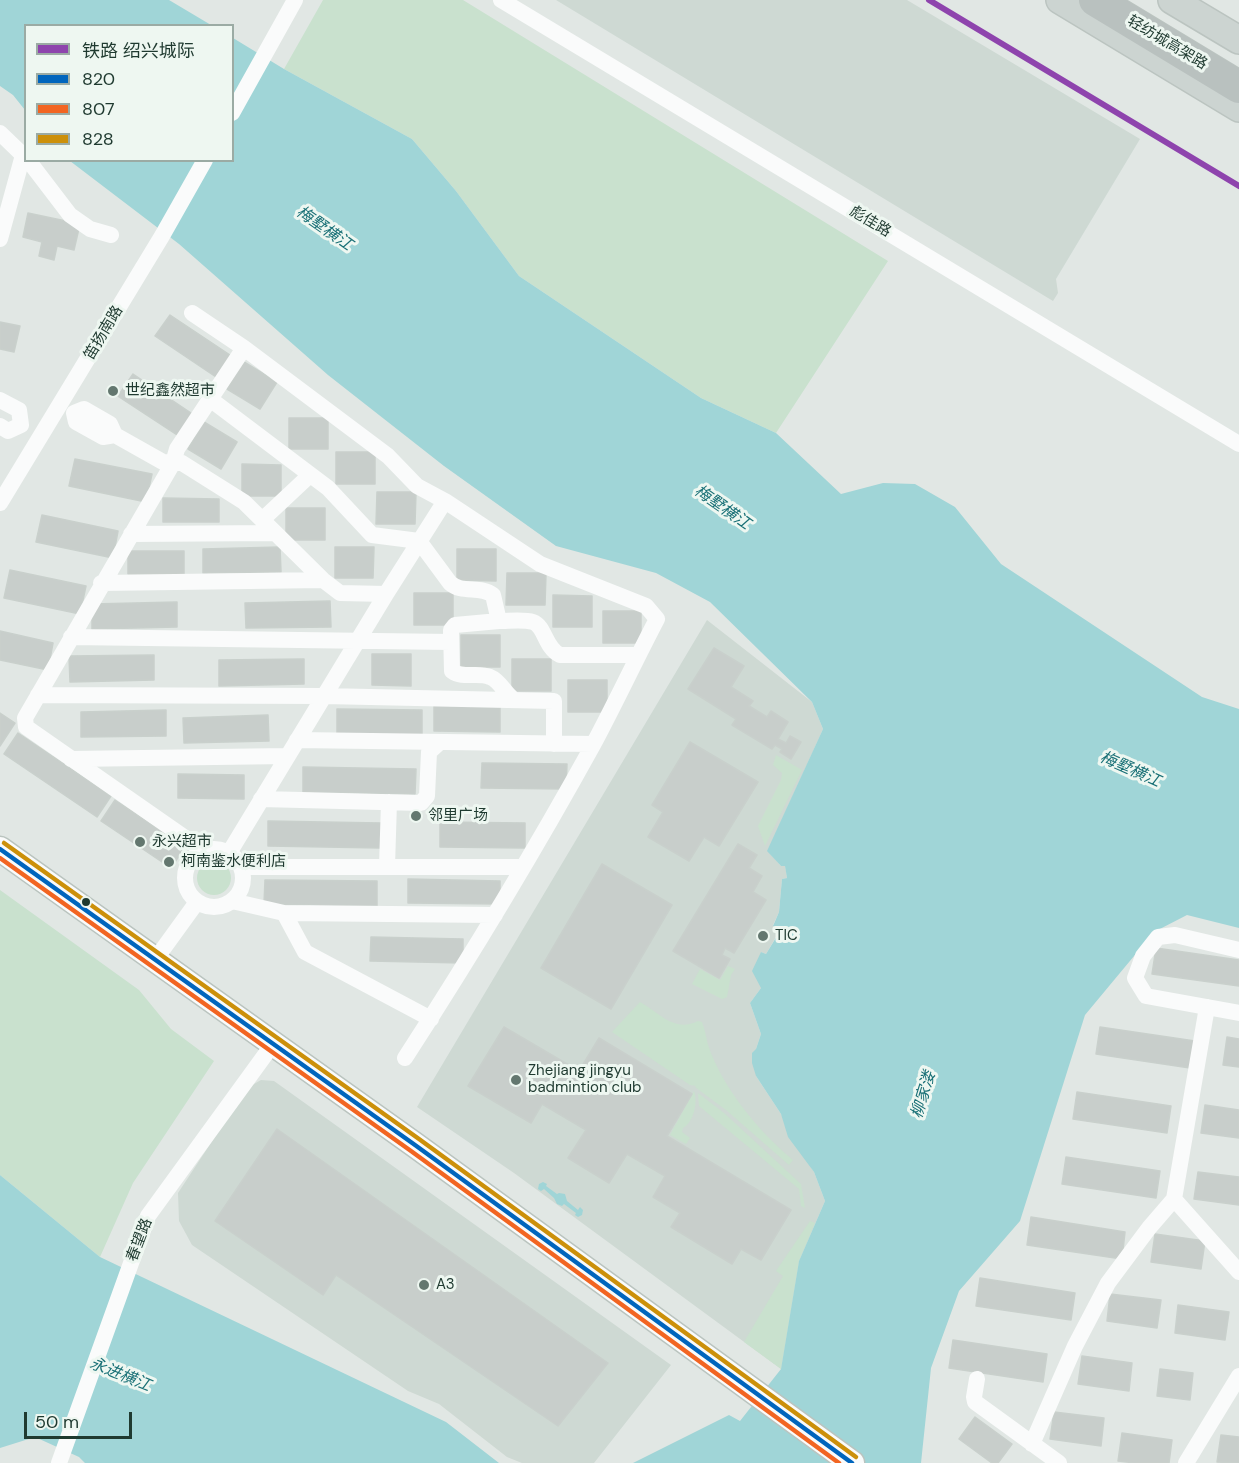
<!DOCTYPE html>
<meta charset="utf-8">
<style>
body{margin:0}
#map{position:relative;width:1239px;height:1463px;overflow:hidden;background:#e1e7e4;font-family:"DM Sans","Noto Sans SC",sans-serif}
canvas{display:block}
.legend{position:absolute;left:24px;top:24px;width:210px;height:138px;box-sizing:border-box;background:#eef7f1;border:2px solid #9baba4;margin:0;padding:8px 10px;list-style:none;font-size:18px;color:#1f3a30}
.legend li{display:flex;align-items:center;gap:12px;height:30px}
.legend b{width:30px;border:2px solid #9baba4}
.scale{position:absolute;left:24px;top:1412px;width:108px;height:27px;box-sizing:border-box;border:3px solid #1f3a30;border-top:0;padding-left:8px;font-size:18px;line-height:21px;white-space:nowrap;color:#1f3a30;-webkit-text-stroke:4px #eef7f1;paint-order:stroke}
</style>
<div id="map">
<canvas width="1239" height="1463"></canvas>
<ul class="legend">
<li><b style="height:8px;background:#8e44ad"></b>铁路 绍兴城际</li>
<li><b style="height:8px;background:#0065bd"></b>820</li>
<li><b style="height:8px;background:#f26522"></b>807</li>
<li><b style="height:8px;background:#cc900a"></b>828</li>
</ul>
<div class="scale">50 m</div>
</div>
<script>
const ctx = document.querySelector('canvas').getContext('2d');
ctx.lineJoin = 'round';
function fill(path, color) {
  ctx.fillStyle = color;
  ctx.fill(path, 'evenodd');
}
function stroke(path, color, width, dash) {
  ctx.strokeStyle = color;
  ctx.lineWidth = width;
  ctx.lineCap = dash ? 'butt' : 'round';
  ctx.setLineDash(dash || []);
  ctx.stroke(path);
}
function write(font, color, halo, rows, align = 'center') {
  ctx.font = font + ' "DM Sans","Noto Sans SC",sans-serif';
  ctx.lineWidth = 6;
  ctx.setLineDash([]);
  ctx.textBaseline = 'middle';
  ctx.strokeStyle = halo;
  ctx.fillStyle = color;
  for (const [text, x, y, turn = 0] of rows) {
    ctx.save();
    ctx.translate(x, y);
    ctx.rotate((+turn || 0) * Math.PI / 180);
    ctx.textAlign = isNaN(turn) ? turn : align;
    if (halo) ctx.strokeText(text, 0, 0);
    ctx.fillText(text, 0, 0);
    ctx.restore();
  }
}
fill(new Path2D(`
 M 556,0 L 907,0 L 1140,139 L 1056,279 L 1058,293 L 1053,301 Z
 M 707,620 L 812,702 L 823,729 L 768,851 L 781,866 L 785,865 L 787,878 L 782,879 L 779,912 L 773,925 L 780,930 L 766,954 L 761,952 L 761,988 L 750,1003 L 761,1034 L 756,1049 L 756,1076 L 781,1114 L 814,1172 L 825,1201 L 799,1261 L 781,1369 L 514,1173 L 417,1107 Z
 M 261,1080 L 274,1081 L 671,1365 L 594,1463 L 522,1463 L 507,1457 L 439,1404 L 408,1391 L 192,1245 L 179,1221 L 178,1193 L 247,1088 Z`), '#ced9d3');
fill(new Path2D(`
 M 323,0 L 463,0 L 888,261 L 776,433 L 701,398 L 519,276 L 456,191 L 412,139 L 284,69 Z
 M 776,755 L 802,770 L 765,846 L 758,826 L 781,780 L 782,773 L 773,765 Z
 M197 878a17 17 0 1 1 34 0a17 17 0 1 1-34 0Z
 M 0,890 L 139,990 L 171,1029 L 214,1061 L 133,1183 L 100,1257 L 0,1175 Z
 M 728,966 L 735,969 L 731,975 L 727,997 L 722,999 L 692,984 L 700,969 L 720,980 Z
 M 640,1002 C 660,1013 674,1033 698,1021 L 702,1022 C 705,1029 706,1037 708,1045 C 722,1087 759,1132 793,1160 L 789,1165 L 726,1110 L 695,1087 L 696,1086 L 690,1085 L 612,1032 Z
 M 694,1091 C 698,1102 694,1122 683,1128 L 682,1132 L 690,1138 L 686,1144 L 670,1135 Z
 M 698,1093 L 724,1113 L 801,1184 L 805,1208 L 801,1206 L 799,1189 L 699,1106 Z
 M 810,1221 L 815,1223 L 799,1261 L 781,1369 L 744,1342 L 783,1276 L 776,1271 Z`), '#c9e1ce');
fill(new Path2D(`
 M 0,0 L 169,0 L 211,25 L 26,26 L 25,110 L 13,95 L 0,86 Z
 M 233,38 L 284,69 L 412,139 L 456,191 L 519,276 L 701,398 L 776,433 L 841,494 L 883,483 L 915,484 L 955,507 L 1001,564 L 1202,697 L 1239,709 L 1239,928 L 1187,915 L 1154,932 L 1085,1015 L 1020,1221 L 959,1291 L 931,1368 L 921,1463 L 633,1463 L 729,1415 L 740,1421 L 781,1369 L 799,1261 L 825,1201 L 814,1172 L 788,1137 L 781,1114 L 756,1076 L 752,1063 L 752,1053 L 756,1049 L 761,1034 L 750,1003 L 761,988 L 752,971 L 761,952 L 766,954 L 780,931 L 773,926 L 779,912 L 782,879 L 787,878 L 785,866 L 781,866 L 767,851 L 823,729 L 812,702 L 710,602 L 656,573 L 556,546 L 444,466 L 328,375 L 179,244 L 70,161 L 232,160 Z
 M 0,1175 L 100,1257 L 446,1422 L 499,1463 L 85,1463 L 79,1457 L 35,1437 L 0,1448 Z
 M 543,1182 L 547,1184 L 546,1186 L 557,1194 L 559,1193 L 565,1194 L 567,1201 L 578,1210 L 580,1207 L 583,1210 L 582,1215 L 578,1217 L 575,1215 L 576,1213 L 564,1204 L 562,1206 L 557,1204 L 554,1198 L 544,1189 L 541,1191 L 538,1189 L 539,1184 Z`), '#a0d5d7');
const building = new Path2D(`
 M 28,213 L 80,224 L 74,250 L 57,246 L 54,260 L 39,256 L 42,242 L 23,237 Z
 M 170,315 L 230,355 L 216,377 L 155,336 Z
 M 0,322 L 20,326 L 14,352 L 0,349 Z
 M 244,362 L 277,382 L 260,409 L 227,389 Z
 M 133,374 L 194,415 L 179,436 L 118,396 Z
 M 289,418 L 328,418 L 328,449 L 289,449 Z
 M 204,422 L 237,442 L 221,469 L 188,449 Z
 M 336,452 L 375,452 L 375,484 L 336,484 Z
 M 75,459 L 152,474 L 146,502 L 69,486 Z
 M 242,464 L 281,465 L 281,496 L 242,496 Z
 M 377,492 L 416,492 L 415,524 L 376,524 Z
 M 163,498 L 219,499 L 219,522 L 163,522 Z
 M 286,508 L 325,508 L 325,540 L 286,540 Z
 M 42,515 L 118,531 L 113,558 L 36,542 Z
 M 280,547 L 281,572 L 203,573 L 203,549 Z
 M 335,547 L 374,547 L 373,578 L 335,578 Z
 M 457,549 L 496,549 L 496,581 L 457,580 Z
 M 128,551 L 184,551 L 184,574 L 128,574 Z
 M 10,570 L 86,586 L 80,614 L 4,598 Z
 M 507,573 L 546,573 L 545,605 L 506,605 Z
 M 414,593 L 453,593 L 453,625 L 414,625 Z
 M 553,595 L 592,596 L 592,627 L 553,627 Z
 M 330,601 L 331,627 L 246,628 L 245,603 Z
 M 177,602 L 177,627 L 92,629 L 92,604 Z
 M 603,611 L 641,611 L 641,643 L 603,643 Z
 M 0,631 L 53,643 L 48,670 L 0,660 Z
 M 461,635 L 500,635 L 500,667 L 461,667 Z
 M 714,648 L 744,666 L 731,687 L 753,701 L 749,706 L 767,717 L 771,711 L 788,722 L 778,739 L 786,743 L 790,736 L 801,742 L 791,759 L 780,752 L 782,749 L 775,745 L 772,749 L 732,725 L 736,719 L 688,689 Z
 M 372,654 L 411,654 L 411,686 L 372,685 Z
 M 154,655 L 154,680 L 70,682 L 69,656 Z
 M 304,659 L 304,684 L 219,686 L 219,660 Z
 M 512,659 L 551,659 L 551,691 L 512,691 Z
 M 568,680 L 607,680 L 607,712 L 568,712 Z
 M 434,706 L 500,707 L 500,732 L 434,731 Z
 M 337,709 L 422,710 L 422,735 L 337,734 Z
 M 166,710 L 166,736 L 81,737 L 81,712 Z
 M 0,713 L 15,723 L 0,746 Z
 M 268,715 L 269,741 L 184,743 L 183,718 Z
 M 18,733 L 111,796 L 97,817 L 4,754 Z
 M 690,742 L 758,782 L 719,846 L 704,837 L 689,861 L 648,837 L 663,812 L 652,805 Z
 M 482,763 L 567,764 L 566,789 L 481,788 Z
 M 303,767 L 416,769 L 415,794 L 303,792 Z
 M 178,774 L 244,775 L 244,799 L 178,798 Z
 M 115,800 L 185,847 L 171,868 L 101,821 Z
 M 268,821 L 381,823 L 381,848 L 268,846 Z
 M 440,822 L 525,823 L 525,848 L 440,847 Z
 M 738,844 L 757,855 L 749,868 L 762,876 L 753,892 L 766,900 L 734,953 L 725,948 L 722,955 L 730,959 L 719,978 L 673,951 Z
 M 602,864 L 672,905 L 611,1009 L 541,968 Z
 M 408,879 L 500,881 L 500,904 L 408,903 Z
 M 265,880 L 377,881 L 377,906 L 264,904 Z
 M 371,937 L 463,939 L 463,963 L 370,961 Z
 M 1156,948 L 1239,960 L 1239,986 L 1152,974 Z
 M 504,1027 L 579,1071 L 599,1038 L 692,1094 L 667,1136 L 791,1210 L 761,1260 L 741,1249 L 732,1264 L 671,1227 L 680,1213 L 653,1197 L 665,1176 L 627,1154 L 609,1183 L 568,1158 L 586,1130 L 542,1104 L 531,1123 L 468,1086 Z
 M 1100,1027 L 1195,1041 L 1190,1068 L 1096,1054 Z
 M 1227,1037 L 1239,1039 L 1239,1067 L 1223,1065 Z
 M 1077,1092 L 1171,1106 L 1167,1133 L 1073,1119 Z
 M 1205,1105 L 1239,1110 L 1239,1138 L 1201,1133 Z
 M 277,1129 L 608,1363 L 558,1426 L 336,1275 L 323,1295 L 215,1221 Z
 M 1066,1157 L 1160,1171 L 1156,1198 L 1062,1184 Z
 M 1198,1172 L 1239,1177 L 1239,1205 L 1194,1199 Z
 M 1031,1217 L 1125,1232 L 1122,1259 L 1027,1245 Z
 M 1155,1234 L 1205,1241 L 1201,1269 L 1151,1262 Z
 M 980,1278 L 1075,1293 L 1071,1320 L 976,1306 Z
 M 1110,1294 L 1161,1300 L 1157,1328 L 1107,1321 Z
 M 1178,1305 L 1229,1312 L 1225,1340 L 1175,1333 Z
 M 953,1340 L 1047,1354 L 1043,1382 L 949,1368 Z
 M 1082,1356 L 1132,1363 L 1129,1391 L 1078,1384 Z
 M 1160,1369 L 1193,1373 L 1190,1400 L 1157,1396 Z
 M 1054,1412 L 1104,1418 L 1101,1446 L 1050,1439 Z
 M 975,1417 L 1012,1444 L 998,1463 L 992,1463 L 959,1439 Z
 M 1122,1433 L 1172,1440 L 1169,1463 L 1135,1463 L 1118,1461 Z
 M 1221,1435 L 1239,1437 L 1239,1463 L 1217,1462 Z`);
fill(building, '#c8cecb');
stroke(building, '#c9d0cc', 1.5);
const secondary = new Path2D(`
 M 0,849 L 415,1145 L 852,1463`);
const primary = new Path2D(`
 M 1060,0 L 1239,108
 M 1172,0 L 1239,40`);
const highway = new Path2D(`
 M 1095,0 L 1239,87`);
stroke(secondary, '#bac4bf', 27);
stroke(primary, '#bbc4c0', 30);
stroke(highway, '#bbc4c0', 34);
stroke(new Path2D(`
 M 501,0 L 1239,444
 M 232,113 L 295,0
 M 0,133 L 26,158
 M 28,160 L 70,215 L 90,229 L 111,235
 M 0,239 L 23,155
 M 192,313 L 244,348 L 388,456 L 417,486 L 445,501 L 540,564 L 646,606 L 657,619 C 635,661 615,704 593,745 C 534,852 471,956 405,1058
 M 210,399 L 328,488 L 372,535 L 419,541 L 450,583 C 462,594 480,585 493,595 L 499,621 C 509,621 524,619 533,622 C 545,626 545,648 560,655 L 638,655
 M 0,400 L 19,410 L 21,425 L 8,431 L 0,426
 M 84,409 L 110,424 L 115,435 L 103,437 L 76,422 L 74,413 Z
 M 115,435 L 163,462 L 182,463 L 244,502 L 323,580 L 340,593 L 386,594
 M 0,503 L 162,236 L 205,160
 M 262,520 L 310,475
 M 131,534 L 275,533
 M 101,583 L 323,580
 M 499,621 L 455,625 L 451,630 L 452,671 C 463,679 478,672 490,677 C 501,681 505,695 515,700
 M 71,637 L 451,642
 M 38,695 L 324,696 L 554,701 L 554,744
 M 297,740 L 593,744
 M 71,759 L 287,756
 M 261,799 L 421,803 L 427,796 L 429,752 L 440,742
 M185 878a29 29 0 1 1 58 0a29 29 0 1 1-58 0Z
 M 204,851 L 26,727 L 25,718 L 173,463 L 177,449 L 244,348
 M 229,853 L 386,594 L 445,501
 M 387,866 L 389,802
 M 241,867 L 523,867
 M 232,901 L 284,913 L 495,915
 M 284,913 L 305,952 L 431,1019
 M 1239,950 L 1175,935 L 1158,937 L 1143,956 L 1135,978 L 1146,996 L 1239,1013
 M 155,960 L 197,902
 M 1174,1199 L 1239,1272
 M 977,1379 L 974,1397 L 975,1402 L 1059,1463
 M 1032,1444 L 1075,1346 L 1108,1283 L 1149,1228 L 1174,1199 L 1207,1007
 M 59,1463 L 148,1216 L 273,1044
 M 1186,1463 L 1239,1376`), '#fafbfb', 16);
stroke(secondary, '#fafbfb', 24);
stroke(primary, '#ccd4d1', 27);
stroke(highway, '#b9c1bf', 32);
stroke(new Path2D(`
 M 0,849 L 415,1145 L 852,1463`), '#0065bd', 4.5);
stroke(new Path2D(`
 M 0,858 L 411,1151 L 839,1463`), '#f26522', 4.5);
stroke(new Path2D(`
 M 4,843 L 419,1139 L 856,1457`), '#cc900a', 4.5);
stroke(new Path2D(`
 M 929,0 L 1239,186`), '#8e44ad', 6);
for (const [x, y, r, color] of [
 [113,391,6,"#63776f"],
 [416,816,6,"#63776f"],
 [140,842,6,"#63776f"],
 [169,862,6,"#63776f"],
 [86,902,5,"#1f3a30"],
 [763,936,6,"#63776f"],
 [516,1080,6,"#63776f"],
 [424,1285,6,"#63776f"]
]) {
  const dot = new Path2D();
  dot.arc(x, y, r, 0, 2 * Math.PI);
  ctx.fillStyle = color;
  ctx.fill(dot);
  stroke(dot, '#eef7f1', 2);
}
write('15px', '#1f3a30', '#eef7f1', [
 ["轻纺城高架路",1167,43,31],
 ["彪佳路",870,222,31],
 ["笛扬南路",104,333,-59],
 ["春望路",140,1240,-69]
]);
write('15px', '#1f3a30', '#eef7f1', [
 ["世纪鑫然超市",125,391],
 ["邻里广场",428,816],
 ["永兴超市",152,842],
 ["柯南鉴水便利店",181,862],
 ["TIC",775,936],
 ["Zhejiang jingyu",528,1071],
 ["badmintion club",528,1088],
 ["A3",436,1285]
], 'left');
write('italic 16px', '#197076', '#eef7f1', [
 ["梅墅横江",324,229,35],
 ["梅墅横江",722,508,35],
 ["梅墅横江",1130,770,24],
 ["柳家溇",924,1095,-73],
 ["永进横江",120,1375,22]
]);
</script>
